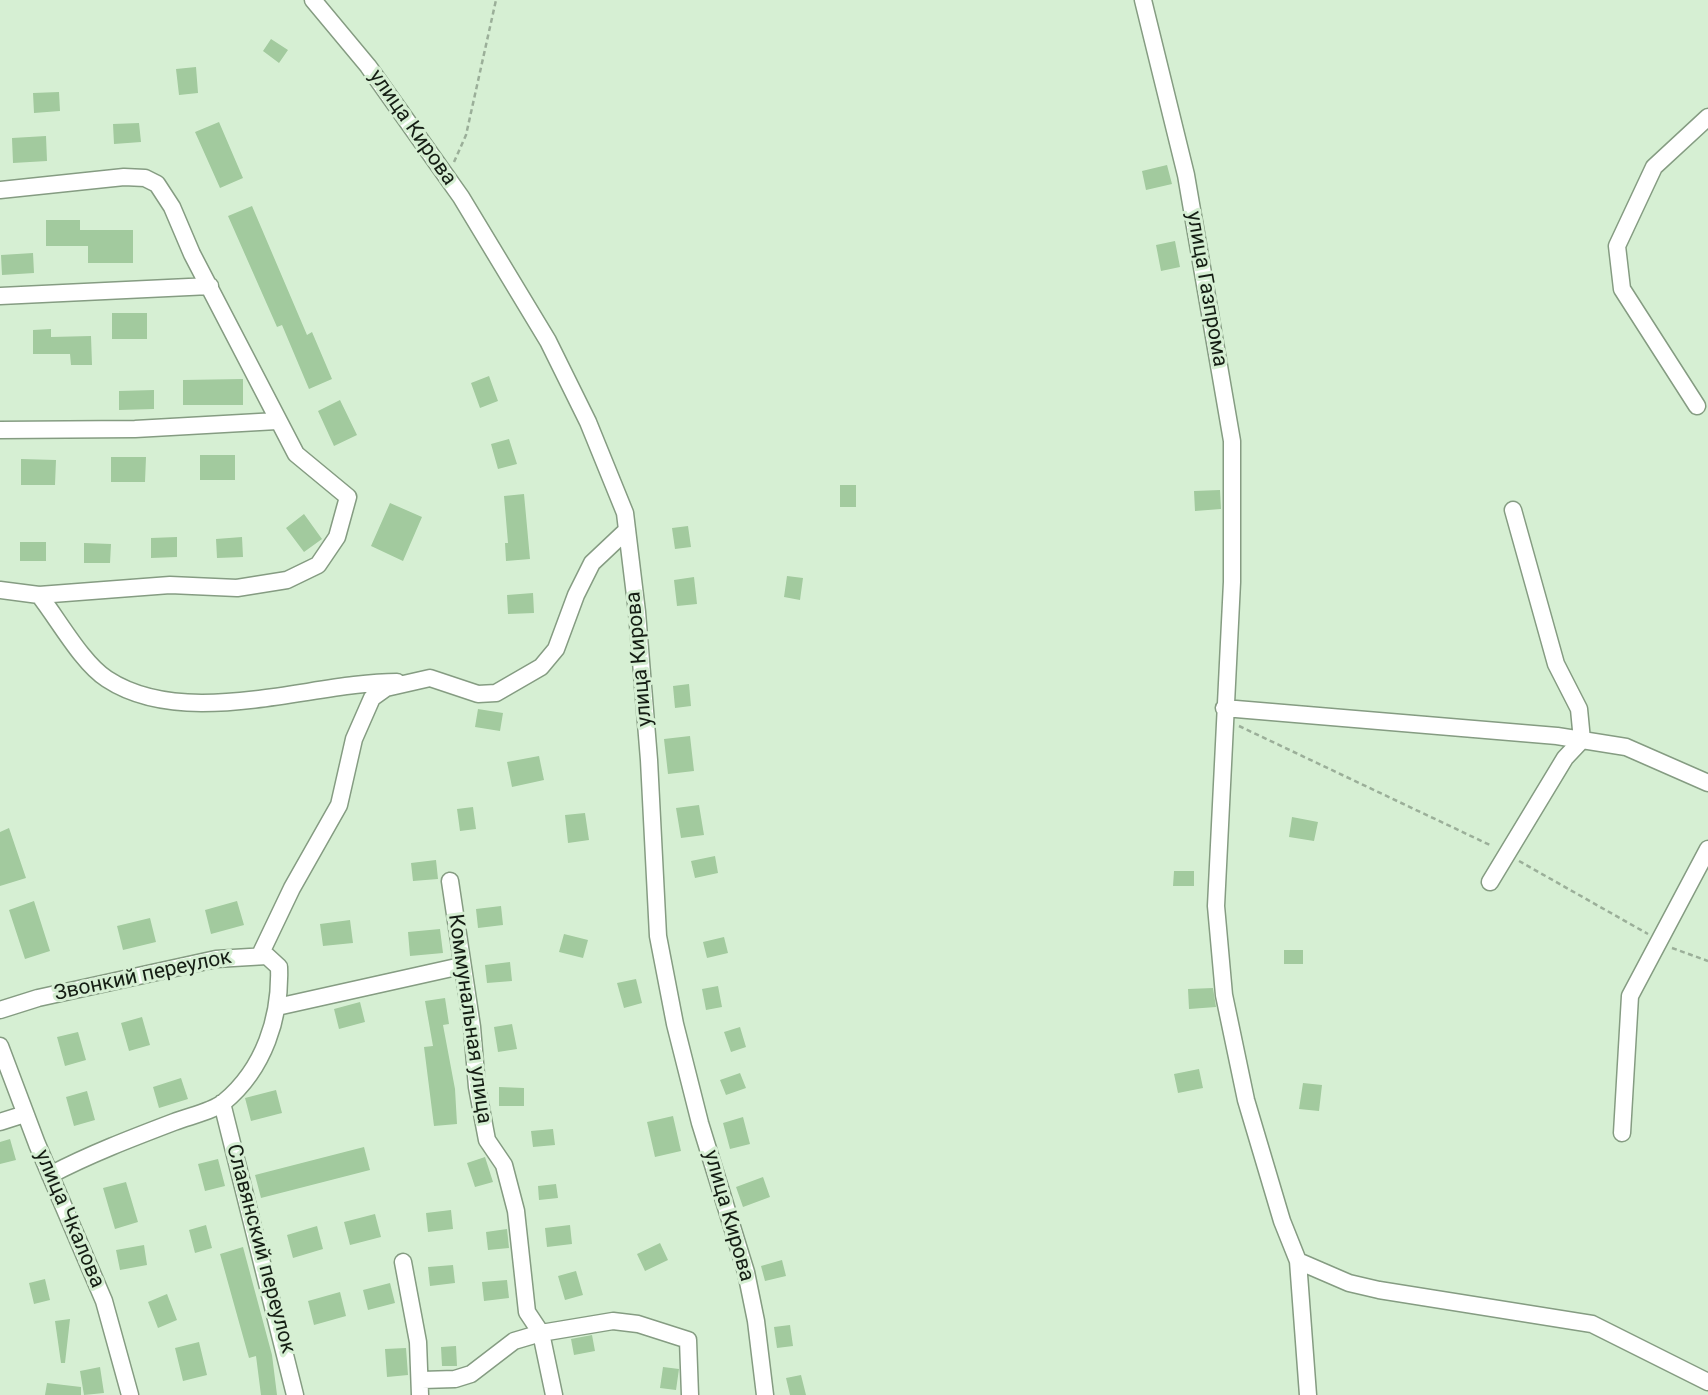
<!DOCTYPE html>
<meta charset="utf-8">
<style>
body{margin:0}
canvas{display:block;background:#d6efd3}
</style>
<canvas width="1708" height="1395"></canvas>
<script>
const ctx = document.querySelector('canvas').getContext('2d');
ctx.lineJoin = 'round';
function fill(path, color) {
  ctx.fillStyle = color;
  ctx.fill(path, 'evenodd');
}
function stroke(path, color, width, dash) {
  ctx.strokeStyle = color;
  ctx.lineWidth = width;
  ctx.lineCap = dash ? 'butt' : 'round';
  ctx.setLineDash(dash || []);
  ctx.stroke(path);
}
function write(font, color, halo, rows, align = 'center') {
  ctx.font = font + ' Roboto,sans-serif';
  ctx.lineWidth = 6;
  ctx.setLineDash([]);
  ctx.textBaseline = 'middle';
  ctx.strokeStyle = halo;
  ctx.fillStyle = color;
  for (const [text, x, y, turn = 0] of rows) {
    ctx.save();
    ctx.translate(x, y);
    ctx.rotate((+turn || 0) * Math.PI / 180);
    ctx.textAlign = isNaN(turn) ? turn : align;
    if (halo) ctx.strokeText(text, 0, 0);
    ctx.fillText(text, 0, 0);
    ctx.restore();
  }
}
fill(new Path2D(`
 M 271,39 L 288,50 L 279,63 L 263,51 Z
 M 196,67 L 198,93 L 179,95 L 176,69 Z
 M 59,92 L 60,111 L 34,113 L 33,93 Z
 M 219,122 L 243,178 L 220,188 L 195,132 Z
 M 139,123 L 141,142 L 114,144 L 113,124 Z
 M 46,136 L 47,161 L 13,163 L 12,138 Z
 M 1167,165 L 1172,184 L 1146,190 L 1142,171 Z
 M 252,206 L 307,335 L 312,332 L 332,379 L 309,389 L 282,325 L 277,327 L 228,216 Z
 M 46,220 L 80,220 L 80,230 L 133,230 L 133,263 L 88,263 L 88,246 L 46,246 Z
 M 1175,241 L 1180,267 L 1161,271 L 1156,245 Z
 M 33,253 L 34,273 L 2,275 L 1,255 Z
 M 112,313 L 147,313 L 147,339 L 112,339 Z
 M 51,329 L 51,337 L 91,336 L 92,365 L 71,365 L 70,354 L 33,354 L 33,330 Z
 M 489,376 L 498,401 L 480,408 L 471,383 Z
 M 243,379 L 243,405 L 183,405 L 183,380 Z
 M 154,390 L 154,409 L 119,410 L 119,391 Z
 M 340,400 L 357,435 L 334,446 L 318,411 Z
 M 509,439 L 517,464 L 498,469 L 491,444 Z
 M 200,455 L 235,455 L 235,480 L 200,480 Z
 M 111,457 L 146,457 L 145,482 L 111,482 Z
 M 21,459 L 56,460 L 55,485 L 21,485 Z
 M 840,485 L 856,485 L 856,507 L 840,507 Z
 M 1220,490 L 1221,509 L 1195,511 L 1194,491 Z
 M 524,494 L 530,559 L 506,561 L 505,543 L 508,543 L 504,496 Z
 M 390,503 L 422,517 L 403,561 L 371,546 Z
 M 304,514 L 322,539 L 304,552 L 286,528 Z
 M 688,526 L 691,547 L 675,549 L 672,528 Z
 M 177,537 L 177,557 L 151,558 L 151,538 Z
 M 242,537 L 243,557 L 217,558 L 216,539 Z
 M 20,542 L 46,542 L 46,561 L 20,561 Z
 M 84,543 L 111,544 L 110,563 L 84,563 Z
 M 787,576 L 803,578 L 800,600 L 784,597 Z
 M 694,577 L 697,604 L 677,606 L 674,580 Z
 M 533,593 L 534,613 L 508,614 L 507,595 Z
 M 689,684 L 691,706 L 675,708 L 673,686 Z
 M 478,709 L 503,713 L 500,731 L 475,727 Z
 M 690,736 L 694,771 L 668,774 L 664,739 Z
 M 539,756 L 544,780 L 512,787 L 507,762 Z
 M 699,805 L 704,835 L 681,838 L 676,808 Z
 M 473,807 L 476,829 L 460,831 L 457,809 Z
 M 585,813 L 589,840 L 568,843 L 565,815 Z
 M 1292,817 L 1318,822 L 1314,841 L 1289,837 Z
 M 9,828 L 26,878 L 0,886 L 0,832 Z
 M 715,856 L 718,873 L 695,878 L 691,861 Z
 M 436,860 L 438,879 L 413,881 L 411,863 Z
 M 1174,871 L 1194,871 L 1194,886 L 1173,886 Z
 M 34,901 L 50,951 L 25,959 L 9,910 Z
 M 237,901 L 244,925 L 211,934 L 205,910 Z
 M 501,906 L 503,925 L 478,928 L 476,909 Z
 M 150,918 L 156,942 L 123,950 L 117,926 Z
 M 350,920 L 353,943 L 323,946 L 320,924 Z
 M 440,929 L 443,953 L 410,956 L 408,932 Z
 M 564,934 L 588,940 L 583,958 L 559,952 Z
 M 724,937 L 728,953 L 707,958 L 703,942 Z
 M 1284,950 L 1303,950 L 1303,964 L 1284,964 Z
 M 510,962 L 512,981 L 487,983 L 485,965 Z
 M 636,979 L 642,1003 L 624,1008 L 617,983 Z
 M 718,986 L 722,1007 L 706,1010 L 702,989 Z
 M 1213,988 L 1216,1007 L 1189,1009 L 1188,989 Z
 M 445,998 L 449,1024 L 443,1025 L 455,1089 L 457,1124 L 434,1126 L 424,1047 L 433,1046 L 425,1001 Z
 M 360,1002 L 365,1022 L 339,1029 L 334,1009 Z
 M 142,1017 L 150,1045 L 129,1051 L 121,1023 Z
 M 512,1024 L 517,1049 L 498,1052 L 494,1027 Z
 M 740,1027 L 746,1047 L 731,1052 L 724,1032 Z
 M 78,1032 L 86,1060 L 65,1066 L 57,1037 Z
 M 1199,1069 L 1203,1088 L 1178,1093 L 1174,1074 Z
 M 740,1073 L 746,1088 L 726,1095 L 720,1080 Z
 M 181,1078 L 188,1099 L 159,1108 L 153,1087 Z
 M 1303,1083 L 1322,1085 L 1319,1111 L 1299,1109 Z
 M 499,1087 L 524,1088 L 524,1106 L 499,1106 Z
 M 276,1090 L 282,1113 L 251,1121 L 245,1098 Z
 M 87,1091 L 95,1120 L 74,1126 L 66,1097 Z
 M 673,1116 L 681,1151 L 655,1157 L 647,1122 Z
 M 743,1117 L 750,1144 L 730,1149 L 723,1123 Z
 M 553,1129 L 555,1145 L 533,1147 L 531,1131 Z
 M 10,1139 L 16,1160 L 0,1164 L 0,1142 Z
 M 364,1147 L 370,1170 L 261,1198 L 255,1175 Z
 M 485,1157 L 493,1182 L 475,1187 L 467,1163 Z
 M 218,1159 L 225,1186 L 205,1191 L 198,1164 Z
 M 763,1177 L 770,1197 L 743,1207 L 736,1187 Z
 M 126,1182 L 138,1222 L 115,1229 L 103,1188 Z
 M 556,1184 L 558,1198 L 539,1200 L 538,1186 Z
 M 451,1210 L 453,1229 L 428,1232 L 426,1213 Z
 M 375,1214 L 381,1237 L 350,1245 L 344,1222 Z
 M 206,1225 L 212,1248 L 195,1253 L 189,1230 Z
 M 570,1225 L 572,1244 L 547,1247 L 545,1228 Z
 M 317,1226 L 323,1249 L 293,1258 L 287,1235 Z
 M 507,1229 L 509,1248 L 488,1250 L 486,1232 Z
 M 660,1243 L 668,1260 L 645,1271 L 637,1254 Z
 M 144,1245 L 147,1265 L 120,1270 L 116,1250 Z
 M 243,1247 L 272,1355 L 277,1395 L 261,1395 L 256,1356 L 249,1358 L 220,1254 Z
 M 782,1260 L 786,1276 L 765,1281 L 761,1266 Z
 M 453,1265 L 455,1283 L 430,1286 L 428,1267 Z
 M 576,1271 L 583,1295 L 565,1300 L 558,1276 Z
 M 45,1279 L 50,1300 L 34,1304 L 29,1283 Z
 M 507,1280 L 509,1298 L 484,1301 L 482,1282 Z
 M 390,1283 L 395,1303 L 368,1310 L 363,1290 Z
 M 340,1292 L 346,1316 L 314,1325 L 308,1301 Z
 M 167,1294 L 177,1320 L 158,1328 L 148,1302 Z
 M 70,1319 L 65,1363 L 61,1363 L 55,1321 Z
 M 790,1325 L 793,1346 L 777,1348 L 774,1327 Z
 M 592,1335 L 595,1351 L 574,1355 L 571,1339 Z
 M 199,1342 L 207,1375 L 183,1381 L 175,1348 Z
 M 456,1346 L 457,1366 L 442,1366 L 441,1347 Z
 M 406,1348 L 408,1375 L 387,1377 L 385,1349 Z
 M 100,1367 L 104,1393 L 84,1395 L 80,1371 Z
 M 663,1367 L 679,1369 L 676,1390 L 660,1388 Z
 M 801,1375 L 806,1395 L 790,1395 L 786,1378 Z
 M 47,1383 L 81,1387 L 81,1395 L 45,1395 Z`), '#a2ca9e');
const minor = new Path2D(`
 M 313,0 L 368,66 L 461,197 L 548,341 L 588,422 L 625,513 L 637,612 L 649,760 L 658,936 L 675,1024 L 700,1123 L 746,1272 L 756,1321 L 765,1395
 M 1143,0 L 1186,175 L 1232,441 L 1232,582 L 1216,906 L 1224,995 L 1246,1100 L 1282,1221 L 1298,1261 L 1349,1283 L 1379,1290 L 1592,1324 L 1708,1382
 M 0,190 L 124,177 L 145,178 L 157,184 L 172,207 L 192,254 L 296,454 L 348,497 L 337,537 L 318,565 L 287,580 L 237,588 L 170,585 L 39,595 L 0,590
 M 0,296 L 210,286
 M 1697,406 L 1622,289 L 1617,246 L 1654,167 L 1708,117
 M 0,430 L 135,429 L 277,421
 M 39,595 C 58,619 82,663 107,679 C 186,731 312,682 397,682
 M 1224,708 L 1557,736 L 1626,747 L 1708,783
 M 450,881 L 472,1027 L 477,1087 L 487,1140 L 504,1165 L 516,1211 L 527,1312 L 541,1333 L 554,1395
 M 1490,882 L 1565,758 L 1582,740 L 1579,709 L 1556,664 L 1513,510
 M 260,955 L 292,888 L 339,805 L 354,739 L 372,698 L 386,688 L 430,678 L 478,694 L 496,693 L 541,667 L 556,649 L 576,595 L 592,563 L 627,530
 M 277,1007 L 461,966
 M 0,1010 L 38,998 L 216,959 L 267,956 L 279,967 C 281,1017 264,1069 224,1102 C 211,1112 189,1116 174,1122 C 132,1138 90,1154 50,1175
 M 0,1046 L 37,1144 L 104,1301 L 130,1395
 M 222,1103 L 295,1395
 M 0,1122 L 25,1114
 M 1622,1133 L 1630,996 L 1708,849
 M 1298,1261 L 1308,1395
 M 403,1262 L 418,1342 L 420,1395
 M 422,1380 L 455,1379 L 471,1374 L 514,1341 L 541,1333 L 613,1321 L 638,1324 L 688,1340 L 690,1395`);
stroke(minor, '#859c82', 19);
stroke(new Path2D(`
 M 454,162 L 466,135 L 496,0
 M 1239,726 L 1492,846
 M 1519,861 L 1648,934
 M 1672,948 L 1708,961`), '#9baf99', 2.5, [5, 3.5]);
stroke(minor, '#fff', 16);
write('21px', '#151e14', '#d6efd3', [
 ["улица Кирова",412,128,55],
 ["улица Газпрома",1206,289,80],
 ["улица Кирова",640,659,-95],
 ["Звонкий переулок",143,976,-12],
 ["Коммунальная улица",469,1019,82],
 ["улица Кирова",728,1216,74],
 ["улица Чкалова",69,1219,67],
 ["Славянский переулок",260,1249,75]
]);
</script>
